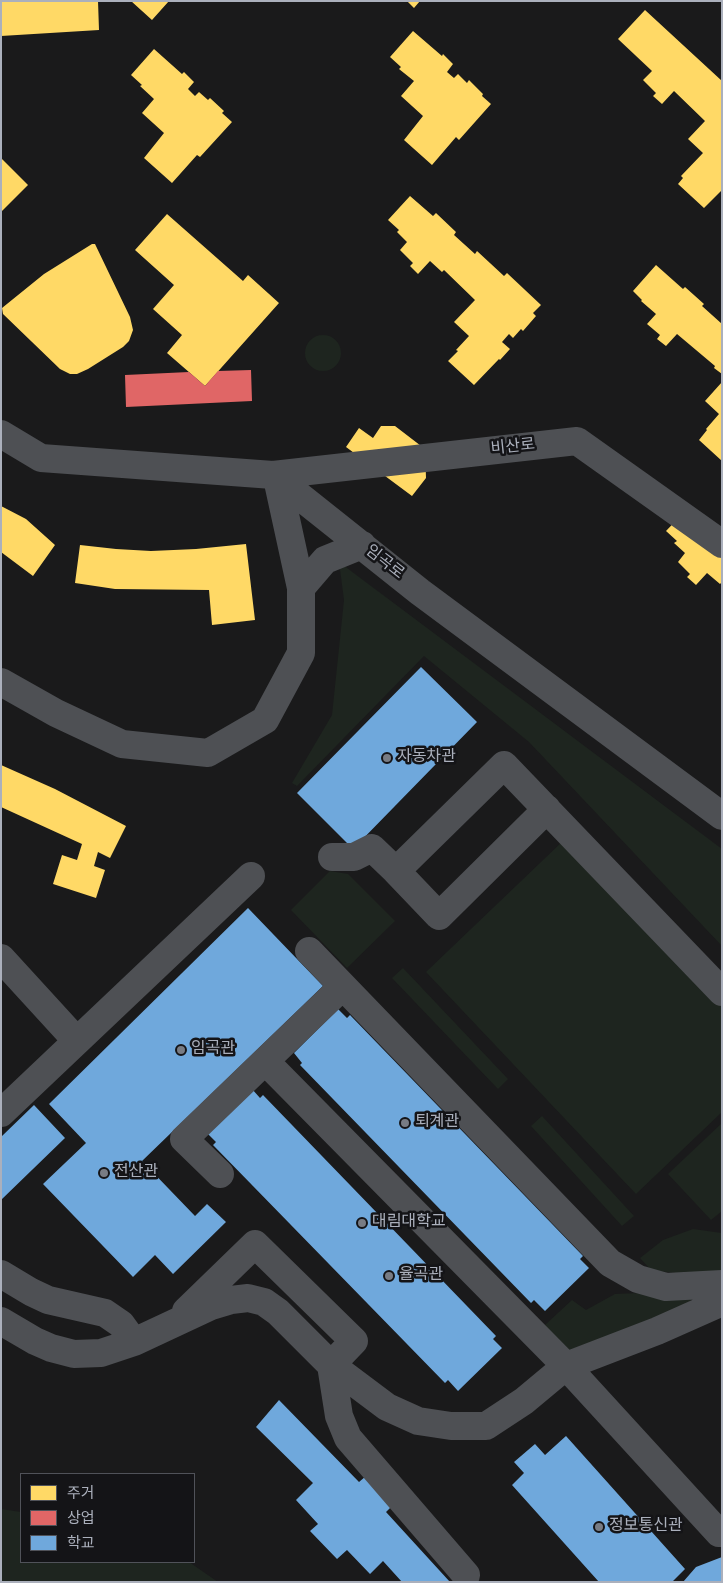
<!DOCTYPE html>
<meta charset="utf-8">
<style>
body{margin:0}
#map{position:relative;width:723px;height:1583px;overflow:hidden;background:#1a1a1b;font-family:Overpass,"Noto Sans KR",sans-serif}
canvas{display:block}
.frame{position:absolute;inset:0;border:2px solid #abb0bc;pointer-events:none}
.legend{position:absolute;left:20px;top:1473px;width:175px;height:90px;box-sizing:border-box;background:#141417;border:1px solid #505259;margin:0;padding:6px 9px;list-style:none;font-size:15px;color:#abb0bc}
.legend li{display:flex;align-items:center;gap:10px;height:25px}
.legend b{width:25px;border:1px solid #505259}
</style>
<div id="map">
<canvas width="723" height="1583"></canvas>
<div class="frame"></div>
<ul class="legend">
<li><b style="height:14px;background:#ffd966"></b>주거</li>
<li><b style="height:14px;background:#e06666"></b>상업</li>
<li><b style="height:14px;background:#6fa8dc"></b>학교</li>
</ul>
</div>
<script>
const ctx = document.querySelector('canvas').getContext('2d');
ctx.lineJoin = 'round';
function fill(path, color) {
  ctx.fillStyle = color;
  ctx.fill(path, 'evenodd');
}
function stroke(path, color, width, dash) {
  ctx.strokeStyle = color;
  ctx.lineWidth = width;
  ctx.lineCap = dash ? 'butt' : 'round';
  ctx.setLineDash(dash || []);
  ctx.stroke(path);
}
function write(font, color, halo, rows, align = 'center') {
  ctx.font = font + ' Overpass,"Noto Sans KR",sans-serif';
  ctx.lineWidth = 5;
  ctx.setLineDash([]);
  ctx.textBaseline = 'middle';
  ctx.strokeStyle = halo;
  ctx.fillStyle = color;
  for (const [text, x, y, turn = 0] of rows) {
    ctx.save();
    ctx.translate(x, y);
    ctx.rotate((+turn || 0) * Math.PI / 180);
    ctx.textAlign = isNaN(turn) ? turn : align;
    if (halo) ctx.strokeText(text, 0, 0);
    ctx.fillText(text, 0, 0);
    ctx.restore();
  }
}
fill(new Path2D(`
 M305 353a18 18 0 1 1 36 0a18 18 0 1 1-36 0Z
 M 339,562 L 722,849 L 722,946 L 529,742 L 424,656 L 297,786 L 292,783 L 332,715 L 344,600 Z
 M 564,840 L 722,1007 L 722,1112 L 636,1194 L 426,972 Z
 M 330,871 L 348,874 L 395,921 L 347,968 L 291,910 Z
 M 403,968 L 508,1079 L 498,1089 L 392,978 Z
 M 542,1116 L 634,1216 L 622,1226 L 531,1126 Z
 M 722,1123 L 722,1211 L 711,1220 L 668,1174 Z
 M 693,1229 L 722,1233 L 722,1273 L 692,1275 L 651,1270 L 640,1258 L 663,1240 Z
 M 665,1292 L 692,1299 L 683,1308 L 568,1352 L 554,1342 L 545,1325 L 572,1300 L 586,1310 L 615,1294 Z
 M 1,1509 L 21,1512 L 21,1562 L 189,1562 L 218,1582 L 1,1582 Z`), '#1e251f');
fill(new Path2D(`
 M 1,1 L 98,1 L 99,30 L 1,36 Z
 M 131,1 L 169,1 L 152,20 Z
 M 407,1 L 420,1 L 414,8 Z
 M 645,10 L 722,81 L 722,190 L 704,208 L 678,184 L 683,178 L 681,176 L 703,153 L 688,139 L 705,121 L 674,91 L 662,104 L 653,96 L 656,93 L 643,80 L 652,71 L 618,39 Z
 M 413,31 L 442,56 L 443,54 L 453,64 L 447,72 L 454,78 L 458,74 L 467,83 L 469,80 L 483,94 L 482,96 L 491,104 L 459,140 L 456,137 L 432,165 L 404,140 L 423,116 L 401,96 L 414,81 L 399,69 L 401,67 L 390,57 Z
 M 154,49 L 182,74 L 184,72 L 194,82 L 188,89 L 195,96 L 199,92 L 208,100 L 210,98 L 224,111 L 222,113 L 232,122 L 200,157 L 197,155 L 172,183 L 144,158 L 164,133 L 142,113 L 154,99 L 140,86 L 142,85 L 131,75 Z
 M 1,158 L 28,185 L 1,212 Z
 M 410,196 L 433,216 L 436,213 L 456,232 L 454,235 L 475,254 L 477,251 L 504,276 L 507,273 L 541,305 L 533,313 L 536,316 L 523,331 L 521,329 L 513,338 L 509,334 L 502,342 L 510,349 L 500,360 L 499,359 L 474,385 L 448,361 L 458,351 L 456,350 L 469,336 L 454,322 L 475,300 L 444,270 L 442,272 L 430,261 L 418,274 L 410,266 L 413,263 L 400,250 L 407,242 L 397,232 L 399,230 L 388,220 Z
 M 167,214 L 243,281 L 248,275 L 279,303 L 205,386 L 167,353 L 182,335 L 153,309 L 174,285 L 135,250 Z
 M 92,244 L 95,244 L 130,317 L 133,330 L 129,341 L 123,347 L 88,369 L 77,374 L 70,374 L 60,369 L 3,314 L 2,308 L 44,274 Z
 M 656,265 L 683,289 L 685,287 L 704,304 L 702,306 L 722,324 L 722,374 L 714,368 L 715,366 L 677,334 L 666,346 L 657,339 L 660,335 L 647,324 L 656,314 L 641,301 L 642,300 L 633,291 Z
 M 722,382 L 722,461 L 699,440 L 707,430 L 706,429 L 719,414 L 705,401 Z
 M 381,426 L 395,426 L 425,449 L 426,478 L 412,496 L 346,447 L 359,428 L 373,438 Z
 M 1,506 L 26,519 L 55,545 L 33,576 L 1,552 Z
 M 688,508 L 722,532 L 722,582 L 720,584 L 707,573 L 696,585 L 687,577 L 690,574 L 678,562 L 685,553 L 674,543 L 677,541 L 666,531 Z
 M 246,544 L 255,620 L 212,625 L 209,590 L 115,589 L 75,583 L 80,545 L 116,549 L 151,551 L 196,549 Z
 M 1,765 L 55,789 L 126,826 L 110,858 L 98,852 L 94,866 L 105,870 L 96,898 L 53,884 L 62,855 L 77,860 L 82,844 L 1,807 Z`), '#ffd966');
fill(new Path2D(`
 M 251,370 L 252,401 L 126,407 L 125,375 L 189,372 L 205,386 L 218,371 Z`), '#e06666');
fill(new Path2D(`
 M 421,667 L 477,722 L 353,849 L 297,793 Z
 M 248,908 L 323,986 L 142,1161 L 195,1216 L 207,1204 L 226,1222 L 173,1274 L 155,1255 L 133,1277 L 43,1184 L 86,1143 L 49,1104 Z
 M 338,1009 L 347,1018 L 350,1015 L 583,1256 L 580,1259 L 589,1268 L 545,1311 L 534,1300 L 531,1303 L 300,1065 L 302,1063 L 294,1053 Z
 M 252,1089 L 260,1098 L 263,1095 L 496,1336 L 493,1339 L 502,1348 L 458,1391 L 448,1380 L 445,1383 L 213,1145 L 216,1142 L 207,1133 Z
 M 34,1105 L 65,1138 L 1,1200 L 1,1137 Z
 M 279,1400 L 359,1482 L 366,1476 L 393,1505 L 386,1512 L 450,1582 L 402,1582 L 383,1561 L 370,1574 L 347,1550 L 337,1559 L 310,1531 L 318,1524 L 296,1500 L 313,1483 L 256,1427 Z
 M 566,1436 L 685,1569 L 672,1582 L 599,1582 L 512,1485 L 524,1473 L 514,1462 L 535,1444 L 545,1455 Z
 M 722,1557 L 722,1582 L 683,1582 L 696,1567 Z`), '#6fa8dc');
stroke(new Path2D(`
 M 1,434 L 41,458 L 273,475 L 420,592 L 722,816
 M 273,475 L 577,441 L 722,544
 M 301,588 L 325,560 L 362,545
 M 1,682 L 56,713 L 122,744 L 208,753 L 265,720 L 301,653 L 301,588 L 277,478
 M 547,809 L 439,916 L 396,871 L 504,765 L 722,992
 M 332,857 L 354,857 L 372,848 L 396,871
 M 309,951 L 610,1263 L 638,1279 L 666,1287 L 722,1284
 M 1,958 L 76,1040
 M 265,1061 L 342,987
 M 1,1113 L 251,876
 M 220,1174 L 184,1139 L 265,1061 L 566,1366 L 719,1533
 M 1,1274 L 31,1292 L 48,1300 L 105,1313 L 121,1324 L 134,1342
 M 186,1311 L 255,1244 L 354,1341 L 331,1365
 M 1,1321 L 35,1341 L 51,1348 L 74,1354 L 101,1353 L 134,1342 L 211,1306 L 231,1300 L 248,1298 L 264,1302 L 278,1312 L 331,1365 L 387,1407 L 418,1421 L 451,1426 L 486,1426 L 524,1401 L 566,1366 L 657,1331 L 722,1302
 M 331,1365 L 339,1416 L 348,1438 L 466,1575`), '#4e5054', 28);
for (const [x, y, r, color] of [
 [387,758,5,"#787c84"],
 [181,1050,5,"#787c84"],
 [405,1123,5,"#787c84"],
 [104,1173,5,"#787c84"],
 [362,1223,5,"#787c84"],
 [389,1276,5,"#787c84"],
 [599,1527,5,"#787c84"]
]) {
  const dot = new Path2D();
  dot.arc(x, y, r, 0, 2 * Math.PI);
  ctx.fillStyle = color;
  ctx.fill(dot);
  stroke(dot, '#141417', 2);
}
write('16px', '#abb0bc', '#141417', [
 ["비산로",513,448,-6],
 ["임곡로",384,563,38]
]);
write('16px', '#abb0bc', '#141417', [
 ["자동차관",397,758],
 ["임곡관",191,1050],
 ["퇴계관",415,1123],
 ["전산관",114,1173],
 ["대림대학교",372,1223],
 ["율곡관",399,1276],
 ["정보통신관",609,1527]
], 'left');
</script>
